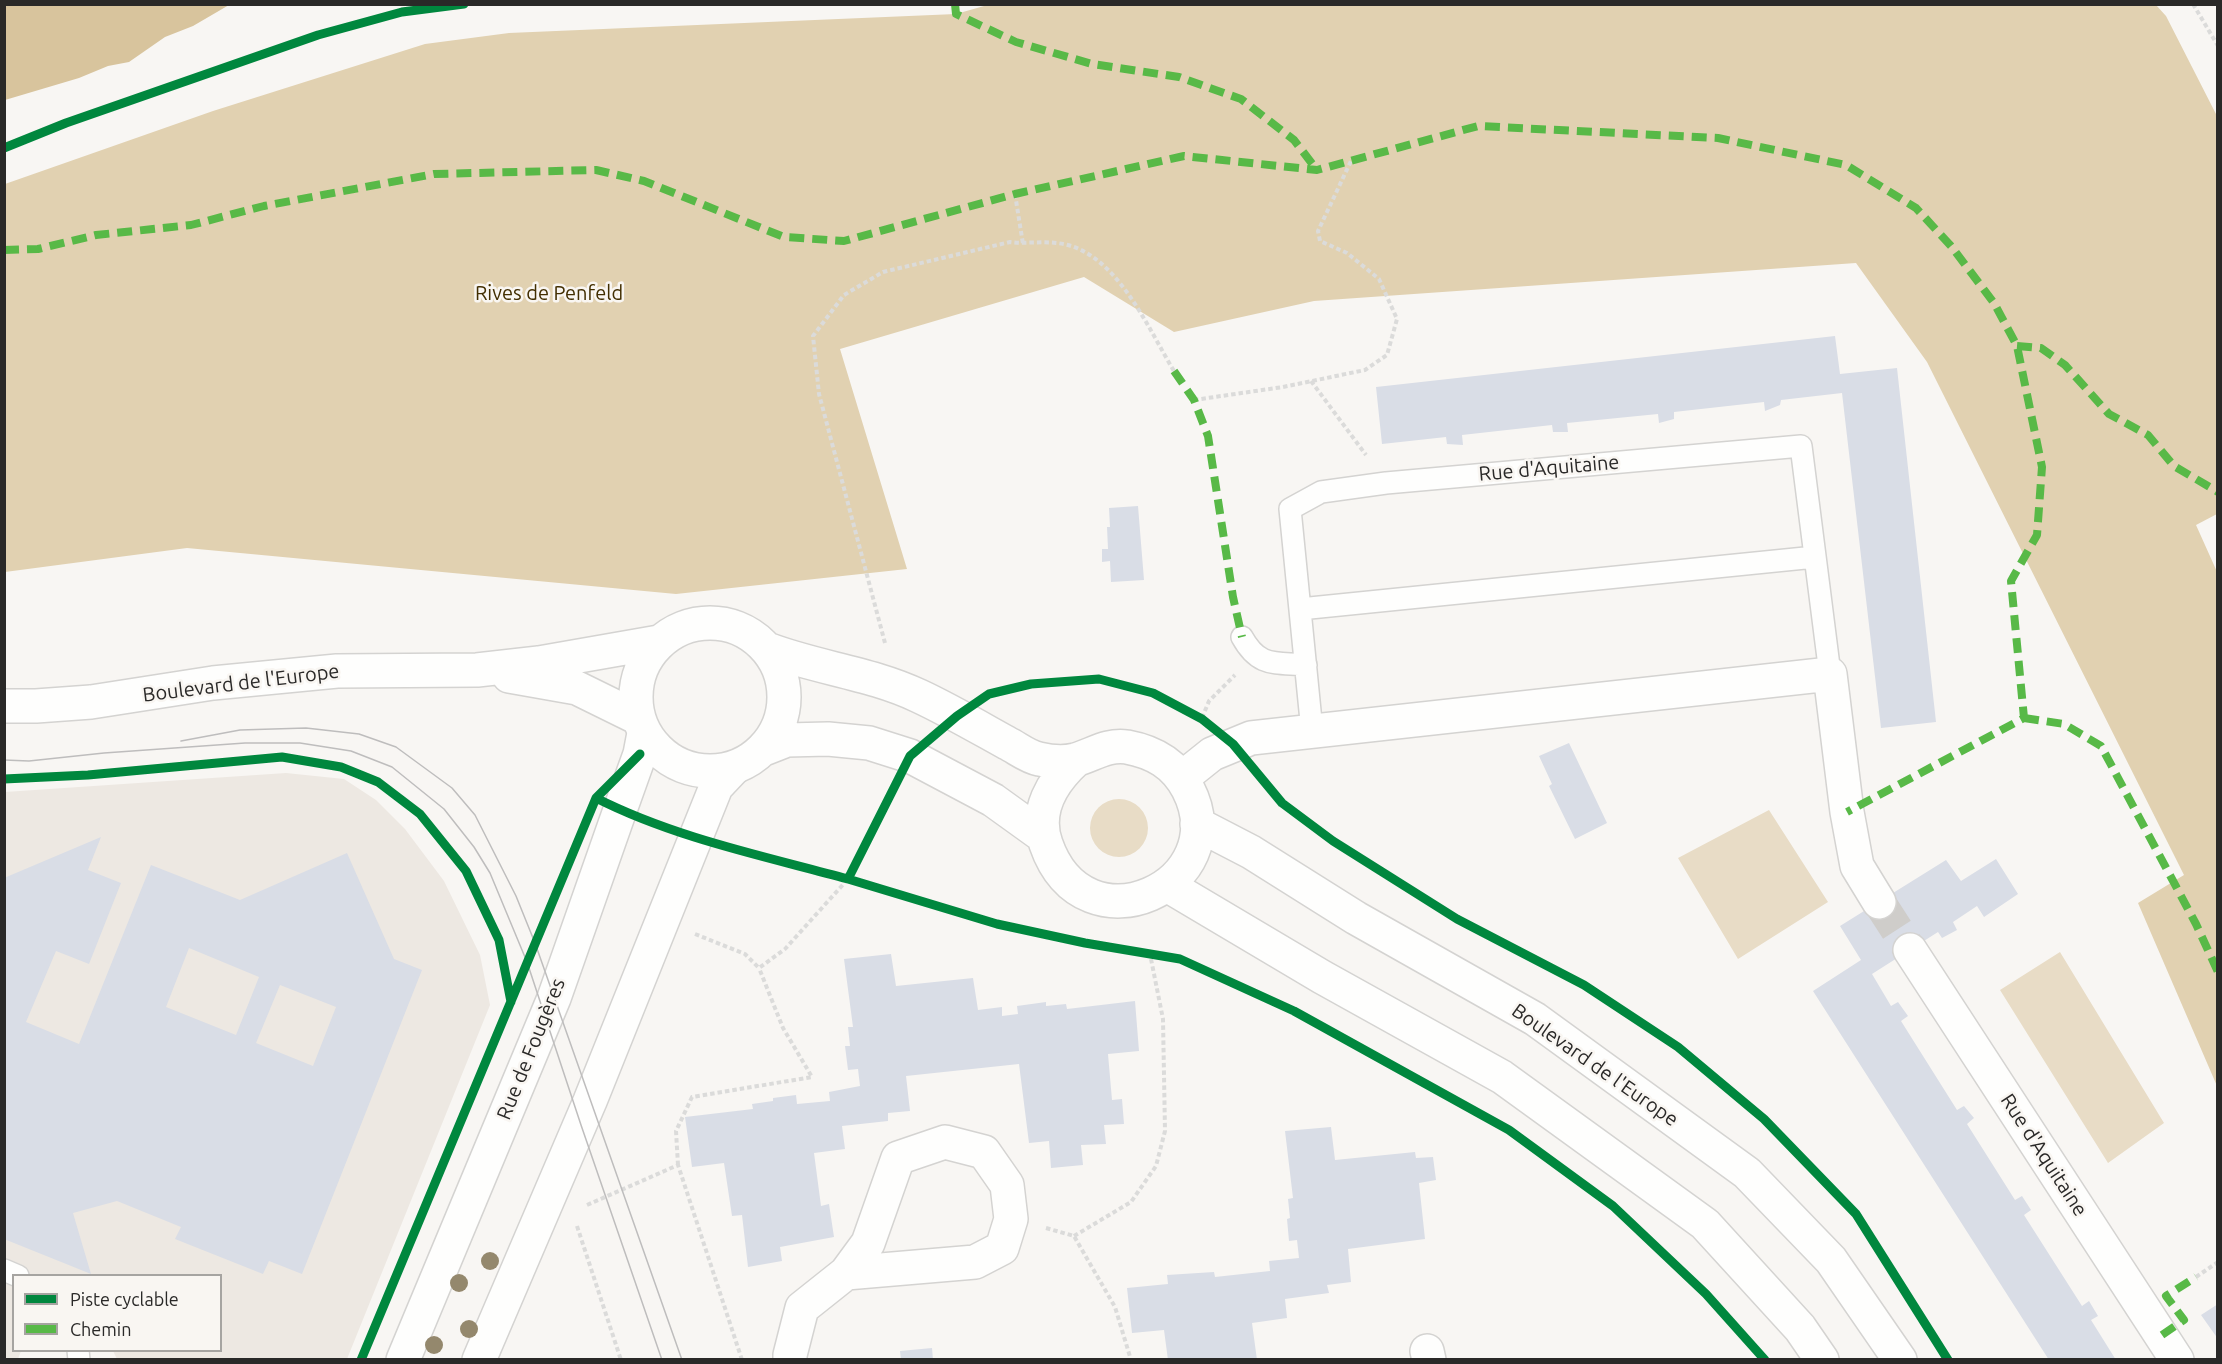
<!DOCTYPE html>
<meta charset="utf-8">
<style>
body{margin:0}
#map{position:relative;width:2222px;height:1364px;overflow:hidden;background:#f8f6f3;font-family:Ubuntu,sans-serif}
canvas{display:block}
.frame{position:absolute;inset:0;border:6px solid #2a2928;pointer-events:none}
.legend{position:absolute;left:12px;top:1274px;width:210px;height:78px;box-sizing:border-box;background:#f9f6f2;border:2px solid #a6a4a1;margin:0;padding:8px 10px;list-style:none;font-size:18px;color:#2a2928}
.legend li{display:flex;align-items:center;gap:12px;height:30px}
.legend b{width:30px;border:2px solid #a6a4a1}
</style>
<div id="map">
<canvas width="2222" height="1364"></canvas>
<div class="frame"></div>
<ul class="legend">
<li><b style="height:8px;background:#00873e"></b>Piste cyclable</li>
<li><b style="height:8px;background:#58b947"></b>Chemin</li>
</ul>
</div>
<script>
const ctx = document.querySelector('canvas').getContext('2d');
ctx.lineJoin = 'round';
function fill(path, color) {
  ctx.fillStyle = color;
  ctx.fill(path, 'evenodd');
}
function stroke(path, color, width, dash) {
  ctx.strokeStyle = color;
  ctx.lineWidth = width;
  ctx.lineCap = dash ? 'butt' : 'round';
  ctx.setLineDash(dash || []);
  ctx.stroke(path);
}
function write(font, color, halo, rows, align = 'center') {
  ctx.font = font + ' Ubuntu,sans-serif';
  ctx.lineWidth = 5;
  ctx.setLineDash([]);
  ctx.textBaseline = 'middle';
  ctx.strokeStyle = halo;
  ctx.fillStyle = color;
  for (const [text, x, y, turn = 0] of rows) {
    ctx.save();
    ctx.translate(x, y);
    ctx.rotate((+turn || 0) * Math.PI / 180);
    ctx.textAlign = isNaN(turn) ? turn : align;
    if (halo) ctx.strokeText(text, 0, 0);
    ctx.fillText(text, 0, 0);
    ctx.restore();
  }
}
fill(new Path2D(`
 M 286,773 L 344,779 L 376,800 L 405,829 L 444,881 L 480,955 L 490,1005 L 347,1359 L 117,1359 L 113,1351 L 220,1350 L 220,1276 L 14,1276 L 14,1350 L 21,1351 L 18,1359 L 5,1360 L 5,792 Z`), '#ede8e2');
fill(new Path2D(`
 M1090 828a29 29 0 1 1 58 0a29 29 0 1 1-58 0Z
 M 1769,810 L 1828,902 L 1738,959 L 1678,858 Z
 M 2060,952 L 2164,1123 L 2108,1163 L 2000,990 Z`), '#e8dcc6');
fill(new Path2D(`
 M 991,4 L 2156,5 L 2166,16 L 2217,116 L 2217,514 L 2196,525 L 2218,574 L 2217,1086 L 2138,903 L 2184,875 L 1927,362 L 1856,263 L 1314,301 L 1174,332 L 1084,277 L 840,349 L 907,569 L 676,594 L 187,548 L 5,572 L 5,184 L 213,111 L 425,44 L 509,33 L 956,14 Z`), '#e1d1b1');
fill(new Path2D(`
 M 4,5 L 5,4 L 229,5 L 193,26 L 165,37 L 129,62 L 108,66 L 79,78 L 5,100 Z`), '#d8c49d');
fill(new Path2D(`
 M 1835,336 L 1840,374 L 1897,368 L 1936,722 L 1881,728 L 1842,393 L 1781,400 L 1780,405 L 1765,411 L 1764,402 L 1674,412 L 1674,419 L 1659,423 L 1658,414 L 1567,423 L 1568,432 L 1553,432 L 1552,425 L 1462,435 L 1463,445 L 1447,444 L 1446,437 L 1382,444 L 1376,387 Z
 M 1138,506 L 1144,580 L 1111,582 L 1110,561 L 1102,562 L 1102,549 L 1108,549 L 1107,527 L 1110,527 L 1109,508 Z
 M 1569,743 L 1607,823 L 1575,839 L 1549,786 L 1552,784 L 1539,756 Z
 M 101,837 L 88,870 L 121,883 L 89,964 L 56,951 L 26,1022 L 79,1044 L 151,865 L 240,900 L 347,853 L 394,959 L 422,970 L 302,1274 L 269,1261 L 263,1274 L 175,1239 L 181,1227 L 117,1201 L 73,1213 L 91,1274 L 4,1239 L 4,878 ZM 189,948 L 259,977 L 236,1035 L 166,1007 ZM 280,985 L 336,1007 L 313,1066 L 256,1043 Z
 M 1996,859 L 2018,894 L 1984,917 L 1977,906 L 1953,922 L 1957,930 L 1942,938 L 1938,932 L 1872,974 L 1891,1006 L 1898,1002 L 1908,1016 L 1901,1021 L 1957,1110 L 1964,1106 L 1974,1118 L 1967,1124 L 2015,1200 L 2022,1196 L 2031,1210 L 2024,1215 L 2082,1306 L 2089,1301 L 2098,1316 L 2091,1320 L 2116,1360 L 2049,1360 L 1813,991 L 1861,960 L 1840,926 L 1946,860 L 1961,881 Z
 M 891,954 L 896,986 L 973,978 L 978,1010 L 1002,1007 L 1002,1016 L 1018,1014 L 1017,1006 L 1046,1002 L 1046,1006 L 1066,1004 L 1067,1009 L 1135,1001 L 1139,1051 L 1108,1054 L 1112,1100 L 1122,1099 L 1124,1124 L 1104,1125 L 1106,1144 L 1081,1145 L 1083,1165 L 1051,1168 L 1049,1141 L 1029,1143 L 1019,1064 L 906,1076 L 910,1111 L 888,1113 L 888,1121 L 842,1126 L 845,1149 L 814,1153 L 821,1206 L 829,1204 L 834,1237 L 780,1247 L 782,1261 L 748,1267 L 742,1215 L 732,1216 L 724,1163 L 692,1167 L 685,1117 L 753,1109 L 752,1104 L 773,1101 L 773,1098 L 796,1095 L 797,1104 L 830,1101 L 829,1092 L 860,1086 L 858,1069 L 848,1070 L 845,1046 L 850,1046 L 848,1027 L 853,1027 L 844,959 Z
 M 1331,1127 L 1335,1160 L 1415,1152 L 1416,1158 L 1433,1157 L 1436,1180 L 1419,1183 L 1425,1239 L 1348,1249 L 1351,1282 L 1327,1285 L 1329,1293 L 1285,1299 L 1287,1318 L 1252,1323 L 1257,1360 L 1168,1360 L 1164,1330 L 1132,1333 L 1127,1288 L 1168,1284 L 1167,1275 L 1214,1272 L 1215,1277 L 1270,1271 L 1269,1261 L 1299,1258 L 1297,1240 L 1289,1241 L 1287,1219 L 1290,1218 L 1288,1199 L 1293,1198 L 1285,1131 Z
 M 2218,1304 L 2218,1339 L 2201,1315 Z
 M 932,1348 L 933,1360 L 901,1360 L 900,1351 Z`), '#d9dde6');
stroke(new Path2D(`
 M 1879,902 L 1910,950`), '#cfcdca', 33, [33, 16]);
const lane = new Path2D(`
 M 1300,609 L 1815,557
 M 1242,637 C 1259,668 1275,662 1306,665
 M 1312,731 L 1290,509 L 1321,492 L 1386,483 L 1801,446 L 1830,674
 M 4,1270 L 18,1276
 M 78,1350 L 79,1360`);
const street = new Path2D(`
 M 1182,778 L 1212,754 L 1251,738 L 1830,674 L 1847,812 L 1857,866 L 1879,902
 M 1910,950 L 2177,1360
 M 1427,1351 L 1429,1360
 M 790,1360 L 790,1355 L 802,1308 L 846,1273 L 868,1243 L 898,1158 L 945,1142 L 984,1152 L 1007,1185 L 1011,1219 L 1002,1248 L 975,1262 L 846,1273`);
const secondary = new Path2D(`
 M 403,1360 L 554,998 L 620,810 L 640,754 L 644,733
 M 479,1360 L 590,1101 L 716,787 L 733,769`);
const primary = new Path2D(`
 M636 697a74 74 0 1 1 148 0a74 74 0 1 1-148 0Z
 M 767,649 C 816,668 871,673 919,696 C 949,710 978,727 1007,743 C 1017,748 1028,757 1039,759 C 1052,762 1063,763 1075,760 C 1093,755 1107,744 1127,747 C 1154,752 1175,764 1188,789 C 1237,884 1085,956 1046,844 C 1034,811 1053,781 1076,760
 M 509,676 L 577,688 L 638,718
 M 4,706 L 36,706 L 91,702 L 213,683 L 337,671 L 477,670 L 539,663 L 659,642
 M 764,749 L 787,740 L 828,739 L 869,743 L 910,756 L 993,800 L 1043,836
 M 1197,824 L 1251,852 L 1356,918 L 1535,1019 L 1747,1173 L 1831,1260 L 1900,1360
 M 1167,885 L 1322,977 L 1502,1077 L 1705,1224 L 1800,1328 L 1822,1360`);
stroke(lane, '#d4d3d1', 24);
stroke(street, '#d4d3d1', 36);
stroke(secondary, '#d4d3d1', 36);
stroke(primary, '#d4d3d1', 36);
stroke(new Path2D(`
 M 2193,4 L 2218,46
 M 4,148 L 66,123 L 318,35 L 402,12 L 464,4
 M 1015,194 L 1023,244
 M 1311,381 L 1366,455
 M 1194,400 L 1283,387 L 1365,370 L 1387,355 L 1397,319 L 1379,279 L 1347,253 L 1320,241 L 1318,231 L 1351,161
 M 885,643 L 819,394 L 813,336 L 844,295 L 883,272 L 1010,242 C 1025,244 1041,241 1056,243 C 1115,248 1147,327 1174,371
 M 1202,718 L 1209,701 L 1235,675
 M 695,934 L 745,954 L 759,968 L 785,949 L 848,879
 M 678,1165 L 676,1131 L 692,1097 L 812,1077 L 783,1028 L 759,968
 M 587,1205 L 678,1165 L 742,1360
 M 577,1226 L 621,1360
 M 1046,1228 L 1074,1236 L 1115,1307 L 1131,1360
 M 1074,1236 L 1131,1202 L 1156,1166 L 1165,1131 L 1163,1019 L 1150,954
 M 2196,1277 L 2218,1262`), '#dbdbda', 4, [4.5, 3]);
stroke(lane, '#fefefd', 21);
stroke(street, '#fefefd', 33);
stroke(secondary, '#fefefd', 33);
stroke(primary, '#fefefd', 33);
stroke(new Path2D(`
 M 181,741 L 240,730 L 306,728 L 359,734 L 396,747 L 452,788 L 475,815 L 516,896 L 535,943 L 682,1360
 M 4,760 L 29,761 L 104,753 L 245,743 L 300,743 L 351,751 L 392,767 L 444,809 L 474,847 L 490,873 L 527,962 L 581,1125 L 662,1360`), '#bebdbd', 1.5);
stroke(new Path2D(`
 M 955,4 L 956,14 L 1016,42 L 1092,64 L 1179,77 L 1241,99 L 1294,140 L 1317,170
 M 4,250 L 38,249 L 96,235 L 191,225 L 264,206 L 434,174 L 596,170 L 644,181 L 784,237 L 844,241 L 1015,194 L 1184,156 L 1317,170 L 1478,126 L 1718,138 L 1846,165 L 1916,208 L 1951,246 L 1994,303 L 2017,346 L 2042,467 L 2037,535 L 2011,581 L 2024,718 L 1847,812
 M 2017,346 L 2041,348 L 2065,365 L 2109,414 L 2148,435 L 2174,466 L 2218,492
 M 1174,371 L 1194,400 L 1208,436 L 1233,597 L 1242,637
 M 2024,718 L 2064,724 L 2101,746 L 2196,924 L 2218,972
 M 2162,1335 L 2184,1320 L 2166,1296 L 2196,1277`), '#58b947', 8, [15, 8]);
stroke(new Path2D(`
 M 4,148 L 66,123 L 318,35 L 402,12 L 464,4
 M 4,779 L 88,775 L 282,757 L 341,767 L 378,782 L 420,814 L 466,871 L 499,940 L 511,1002
 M 596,798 C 675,838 764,856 848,879
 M 361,1360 L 596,798 L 640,754
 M 1765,1360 L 1706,1294 L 1613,1206 L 1509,1130 L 1294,1011 L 1180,959 L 1085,943 L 997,924 L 848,879 L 910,756 L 957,716 L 989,694 L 1031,684 L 1099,679 L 1153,693 L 1202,719 L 1233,744 L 1282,803 L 1333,841 L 1457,919 L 1584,985 L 1678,1047 L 1764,1119 L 1856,1214 L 1948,1360`), '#00873e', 9);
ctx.fillStyle = '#94886d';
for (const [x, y] of [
 [490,1261],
 [459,1283],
 [469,1329],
 [434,1345]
]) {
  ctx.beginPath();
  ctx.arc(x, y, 9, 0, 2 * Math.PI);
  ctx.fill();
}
write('20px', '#422e00', '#f9f6f2', [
 ["Rives de Penfeld",549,293]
]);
write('20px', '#2a2928', '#f9f6f2', [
 ["Rue d'Aquitaine",1549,468,-5],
 ["Boulevard de l'Europe",241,683,-7],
 ["Rue de Fougères",531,1049,-68],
 ["Boulevard de l'Europe",1595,1065,35],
 ["Rue d'Aquitaine",2044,1155,57]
]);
</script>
